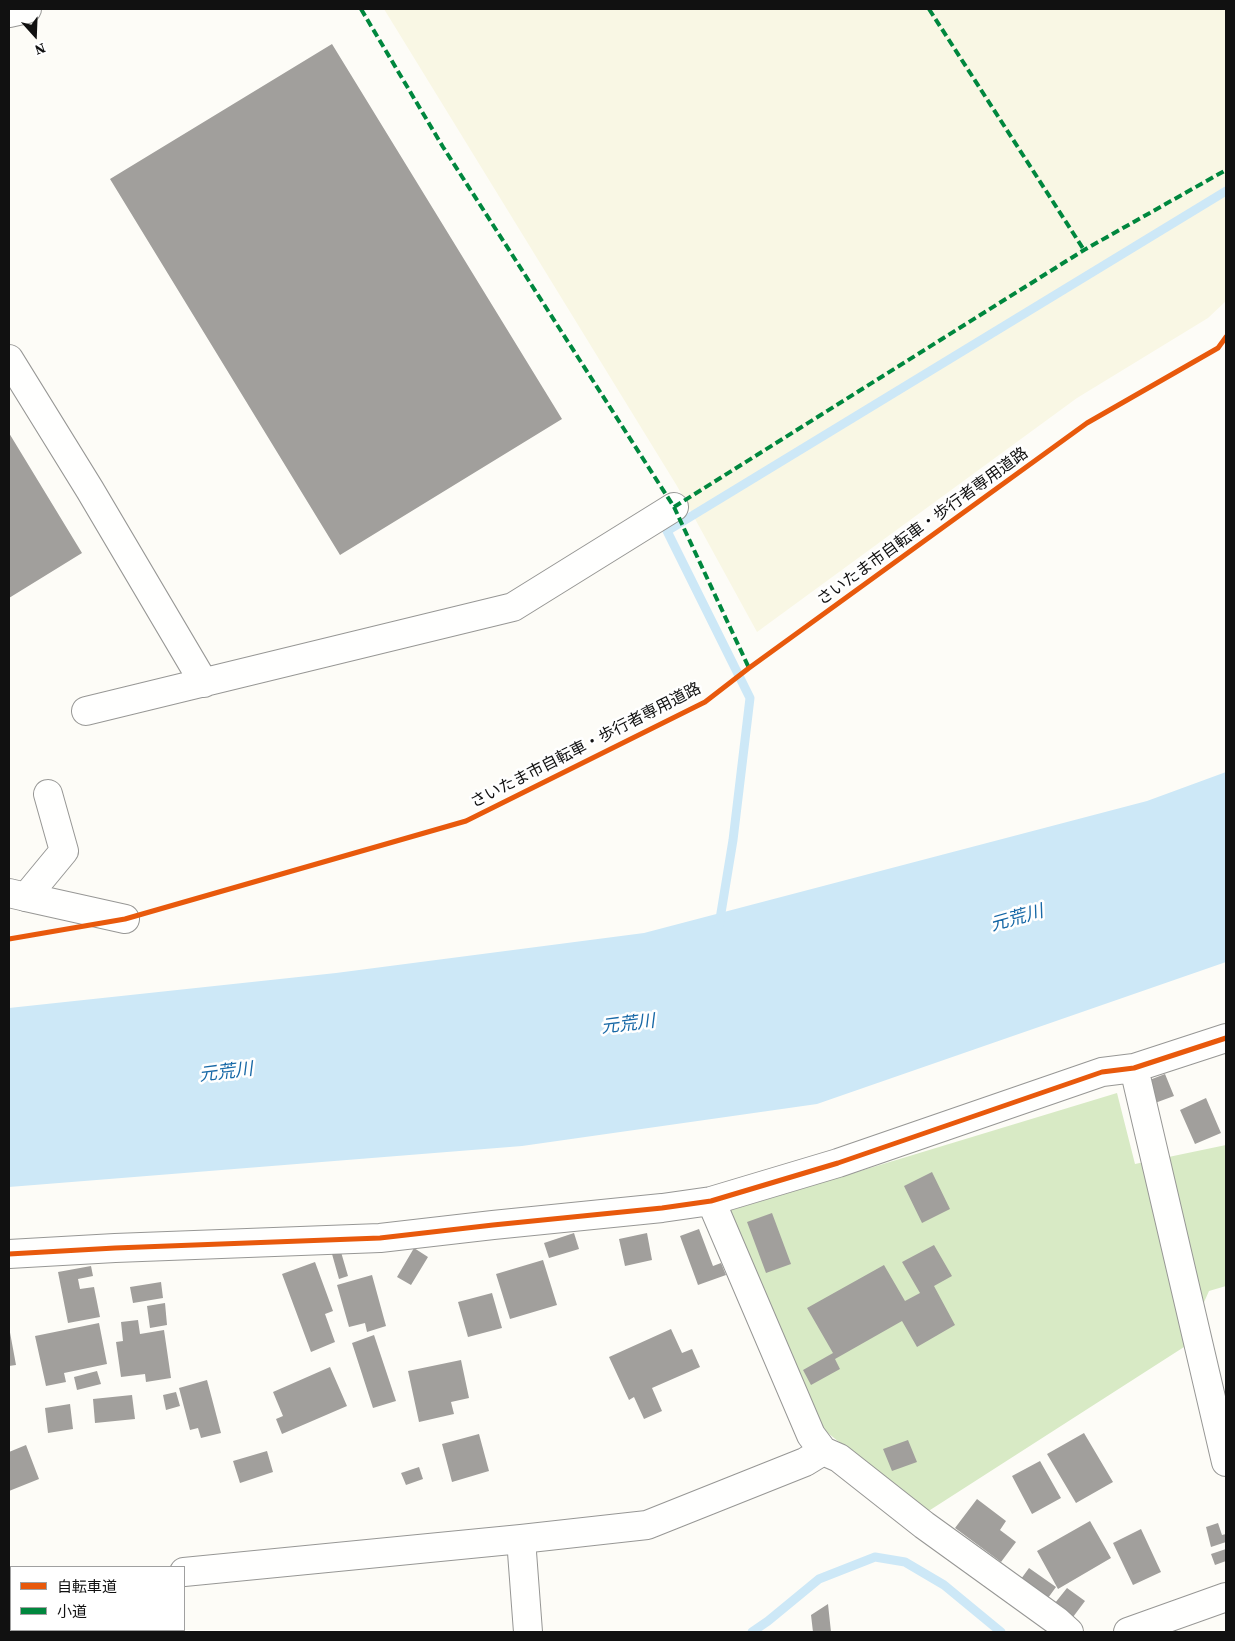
<!DOCTYPE html>
<meta charset="utf-8">
<style>
body{margin:0}
#map{position:relative;width:1235px;height:1641px;overflow:hidden;background:#fdfcf7;font-family:"Source Serif 4","Noto Sans JP",serif}
canvas{display:block}
.frame{position:absolute;inset:0;border:10px solid #111;pointer-events:none}
.legend{position:absolute;left:10px;top:1566px;width:175px;height:65px;box-sizing:border-box;background:#fff;border:1px solid #a0a0a0;margin:0;padding:6px 9px;list-style:none;font-size:15px;color:#111}
.legend li{display:flex;align-items:center;gap:10px;height:25px}
.legend b{width:25px;border:1px solid #a0a0a0}
.north{position:absolute;left:10px;top:10px;width:50px;height:50px;-webkit-text-stroke:4px #fff;paint-order:stroke;rotate:160deg;font-size:14px;font-weight:700;line-height:20px;text-align:center;color:#111}
.north::after{content:'';display:block;margin:auto;width:18px;height:22px;background:#111;clip-path:polygon(50% 0,100% 100%,50% 72%,0 100%)}
</style>
<div id="map">
<canvas width="1235" height="1641"></canvas>
<div class="frame"></div>
<ul class="legend">
<li><b style="height:6px;background:#e8590c"></b>自転車道</li>
<li><b style="height:6px;background:#00873e"></b>小道</li>
</ul>
<div class="north">N</div>
</div>
<script>
const ctx = document.querySelector('canvas').getContext('2d');
ctx.lineJoin = 'round';
function fill(path, color) {
  ctx.fillStyle = color;
  ctx.fill(path, 'evenodd');
}
function stroke(path, color, width, dash) {
  ctx.strokeStyle = color;
  ctx.lineWidth = width;
  ctx.lineCap = dash ? 'butt' : 'round';
  ctx.setLineDash(dash || []);
  ctx.stroke(path);
}
function write(font, color, halo, rows, align = 'center') {
  ctx.font = font + ' "Source Serif 4","Noto Sans JP",serif';
  ctx.lineWidth = 5;
  ctx.setLineDash([]);
  ctx.textBaseline = 'middle';
  ctx.strokeStyle = halo;
  ctx.fillStyle = color;
  for (const [text, x, y, turn = 0] of rows) {
    ctx.save();
    ctx.translate(x, y);
    ctx.rotate((+turn || 0) * Math.PI / 180);
    ctx.textAlign = isNaN(turn) ? turn : align;
    if (halo) ctx.strokeText(text, 0, 0);
    ctx.fillText(text, 0, 0);
    ctx.restore();
  }
}
fill(new Path2D(`
 M 384,9 L 1226,9 L 1226,301 L 1208,318 L 1077,398 L 757,632 L 677,486 Z`), '#f9f7e4');
fill(new Path2D(`
 M 1117,1093 L 1135,1164 L 1226,1145 L 1226,1286 L 1209,1291 L 1184,1347 L 927,1512 L 824,1430 L 725,1212 Z`), '#d8eac5');
fill(new Path2D(`
 M 1226,772 L 1226,962 L 817,1104 L 522,1146 L 9,1187 L 9,1008 L 336,973 L 644,933 L 1147,801 Z`), '#cde8f7');
stroke(new Path2D(`
 M 719,925 L 733,840 L 750,698 L 667,531 L 1226,191
 M 752,1632 L 768,1621 L 819,1579 L 875,1557 L 905,1562 L 944,1585 L 1001,1632`), '#cde8f7', 9);
fill(new Path2D(`
 M 332,44 L 562,419 L 340,555 L 110,179 Z
 M 9,433 L 82,553 L 9,598 Z
 M 1165,1074 L 1174,1096 L 1155,1103 L 1147,1081 Z
 M 1206,1098 L 1221,1133 L 1195,1144 L 1180,1110 Z
 M 932,1172 L 950,1209 L 922,1223 L 904,1186 Z
 M 772,1213 L 791,1264 L 766,1273 L 747,1222 Z
 M 699,1229 L 713,1266 L 721,1263 L 726,1275 L 698,1285 L 680,1236 Z
 M 574,1233 L 579,1249 L 549,1258 L 544,1243 Z
 M 647,1233 L 652,1260 L 625,1266 L 619,1239 Z
 M 934,1245 L 952,1276 L 934,1286 L 955,1325 L 917,1347 L 902,1321 L 835,1359 L 840,1369 L 811,1385 L 803,1370 L 833,1353 L 807,1308 L 884,1265 L 905,1301 L 920,1293 L 902,1262 Z
 M 414,1248 L 428,1257 L 411,1285 L 397,1277 Z
 M 341,1252 L 348,1276 L 339,1279 L 332,1254 Z
 M 543,1260 L 557,1305 L 510,1319 L 496,1274 Z
 M 315,1262 L 333,1311 L 325,1314 L 335,1342 L 311,1352 L 282,1274 Z
 M 91,1266 L 93,1276 L 78,1279 L 80,1289 L 94,1287 L 100,1317 L 68,1323 L 58,1272 Z
 M 372,1275 L 386,1326 L 367,1332 L 365,1323 L 349,1327 L 337,1285 Z
 M 161,1282 L 163,1298 L 133,1303 L 130,1287 Z
 M 492,1293 L 502,1328 L 468,1337 L 458,1302 Z
 M 165,1303 L 167,1325 L 150,1328 L 147,1306 Z
 M 138,1320 L 140,1334 L 164,1330 L 171,1378 L 146,1382 L 145,1374 L 121,1377 L 116,1342 L 123,1341 L 121,1322 Z
 M 99,1323 L 107,1364 L 64,1373 L 66,1382 L 46,1386 L 35,1336 Z
 M 9,1327 L 16,1365 L 9,1366 Z
 M 671,1329 L 682,1353 L 692,1349 L 700,1367 L 652,1388 L 662,1411 L 644,1419 L 634,1397 L 629,1400 L 609,1357 Z
 M 374,1335 L 396,1401 L 373,1408 L 352,1343 Z
 M 461,1360 L 469,1398 L 451,1402 L 454,1414 L 419,1422 L 408,1371 Z
 M 330,1367 L 347,1406 L 282,1434 L 276,1419 L 283,1416 L 273,1392 Z
 M 97,1371 L 101,1384 L 77,1390 L 74,1377 Z
 M 207,1380 L 221,1433 L 201,1438 L 198,1428 L 190,1430 L 179,1388 Z
 M 176,1392 L 180,1406 L 166,1410 L 163,1395 Z
 M 132,1395 L 135,1419 L 95,1423 L 93,1399 Z
 M 70,1404 L 73,1429 L 48,1433 L 45,1408 Z
 M 1084,1433 L 1113,1482 L 1076,1503 L 1047,1454 Z
 M 479,1434 L 489,1471 L 452,1482 L 442,1444 Z
 M 908,1440 L 917,1462 L 892,1471 L 883,1449 Z
 M 26,1445 L 39,1479 L 9,1491 L 9,1452 Z
 M 267,1451 L 273,1472 L 240,1483 L 233,1461 Z
 M 1040,1461 L 1061,1498 L 1032,1514 L 1012,1476 Z
 M 419,1467 L 423,1479 L 406,1485 L 401,1473 Z
 M 977,1499 L 1006,1521 L 1000,1530 L 1016,1542 L 1001,1562 L 955,1528 Z
 M 1090,1521 L 1111,1558 L 1058,1589 L 1037,1551 Z
 M 1218,1523 L 1222,1535 L 1226,1534 L 1226,1542 L 1211,1547 L 1206,1527 Z
 M 1141,1529 L 1161,1572 L 1133,1585 L 1113,1543 Z
 M 1226,1549 L 1226,1561 L 1215,1565 L 1211,1554 Z
 M 1029,1568 L 1056,1587 L 1048,1598 L 1021,1579 Z
 M 1067,1588 L 1085,1601 L 1073,1617 L 1055,1603 Z
 M 828,1604 L 831,1632 L 813,1632 L 811,1615 Z`), '#a19f9c');
const minor = new Path2D(`
 M 9,13 L 27,9
 M 9,359 L 90,490 L 204,683
 M 86,711 L 513,607 L 674,507
 M 48,794 L 64,851 L 26,897 L 125,919
 M 1134,1068 L 1226,1462
 M 711,1201 L 811,1435 L 823,1451
 M 9,1254 L 115,1248 L 380,1238 L 493,1225 L 662,1208 L 711,1201 L 838,1163 L 1102,1072 L 1134,1068 L 1226,1038
 M 521,1539 L 528,1632
 M 184,1572 L 521,1539 L 647,1525 L 805,1462 L 823,1451 L 839,1458 L 924,1525 L 1057,1621 L 1069,1632
 M 9,1589 L 11,1589
 M 1128,1632 L 1226,1597`);
const tertiary = new Path2D(`
 M 9,893 L 26,897`);
stroke(minor, '#979795', 30);
stroke(tertiary, '#979795', 30);
stroke(minor, '#fffffe', 28);
stroke(tertiary, '#fffffe', 28);
stroke(new Path2D(`
 M 361,9 L 443,147 L 674,507 L 749,668
 M 929,9 L 1084,250
 M 674,507 L 1084,250 L 1226,170`), '#00873e', 4, [8, 4]);
stroke(new Path2D(`
 M 9,939 L 125,919 L 466,821 L 705,702 L 749,668 L 1087,423 L 1218,348 L 1226,337
 M 9,1254 L 115,1248 L 380,1238 L 493,1225 L 662,1208 L 711,1201 L 838,1163 L 1102,1072 L 1134,1068 L 1226,1038`), '#e8590c', 5);
write('16px', '#111', '#fff', [
 ["さいたま市自転車・歩行者専用道路",923,527,-36],
 ["さいたま市自転車・歩行者専用道路",586,746,-27]
]);
write('italic 18px', '#1768a6', '#fff', [
 ["元荒川",1017,919,-16],
 ["元荒川",628,1025,-7],
 ["元荒川",226,1073,-7]
]);
</script>
